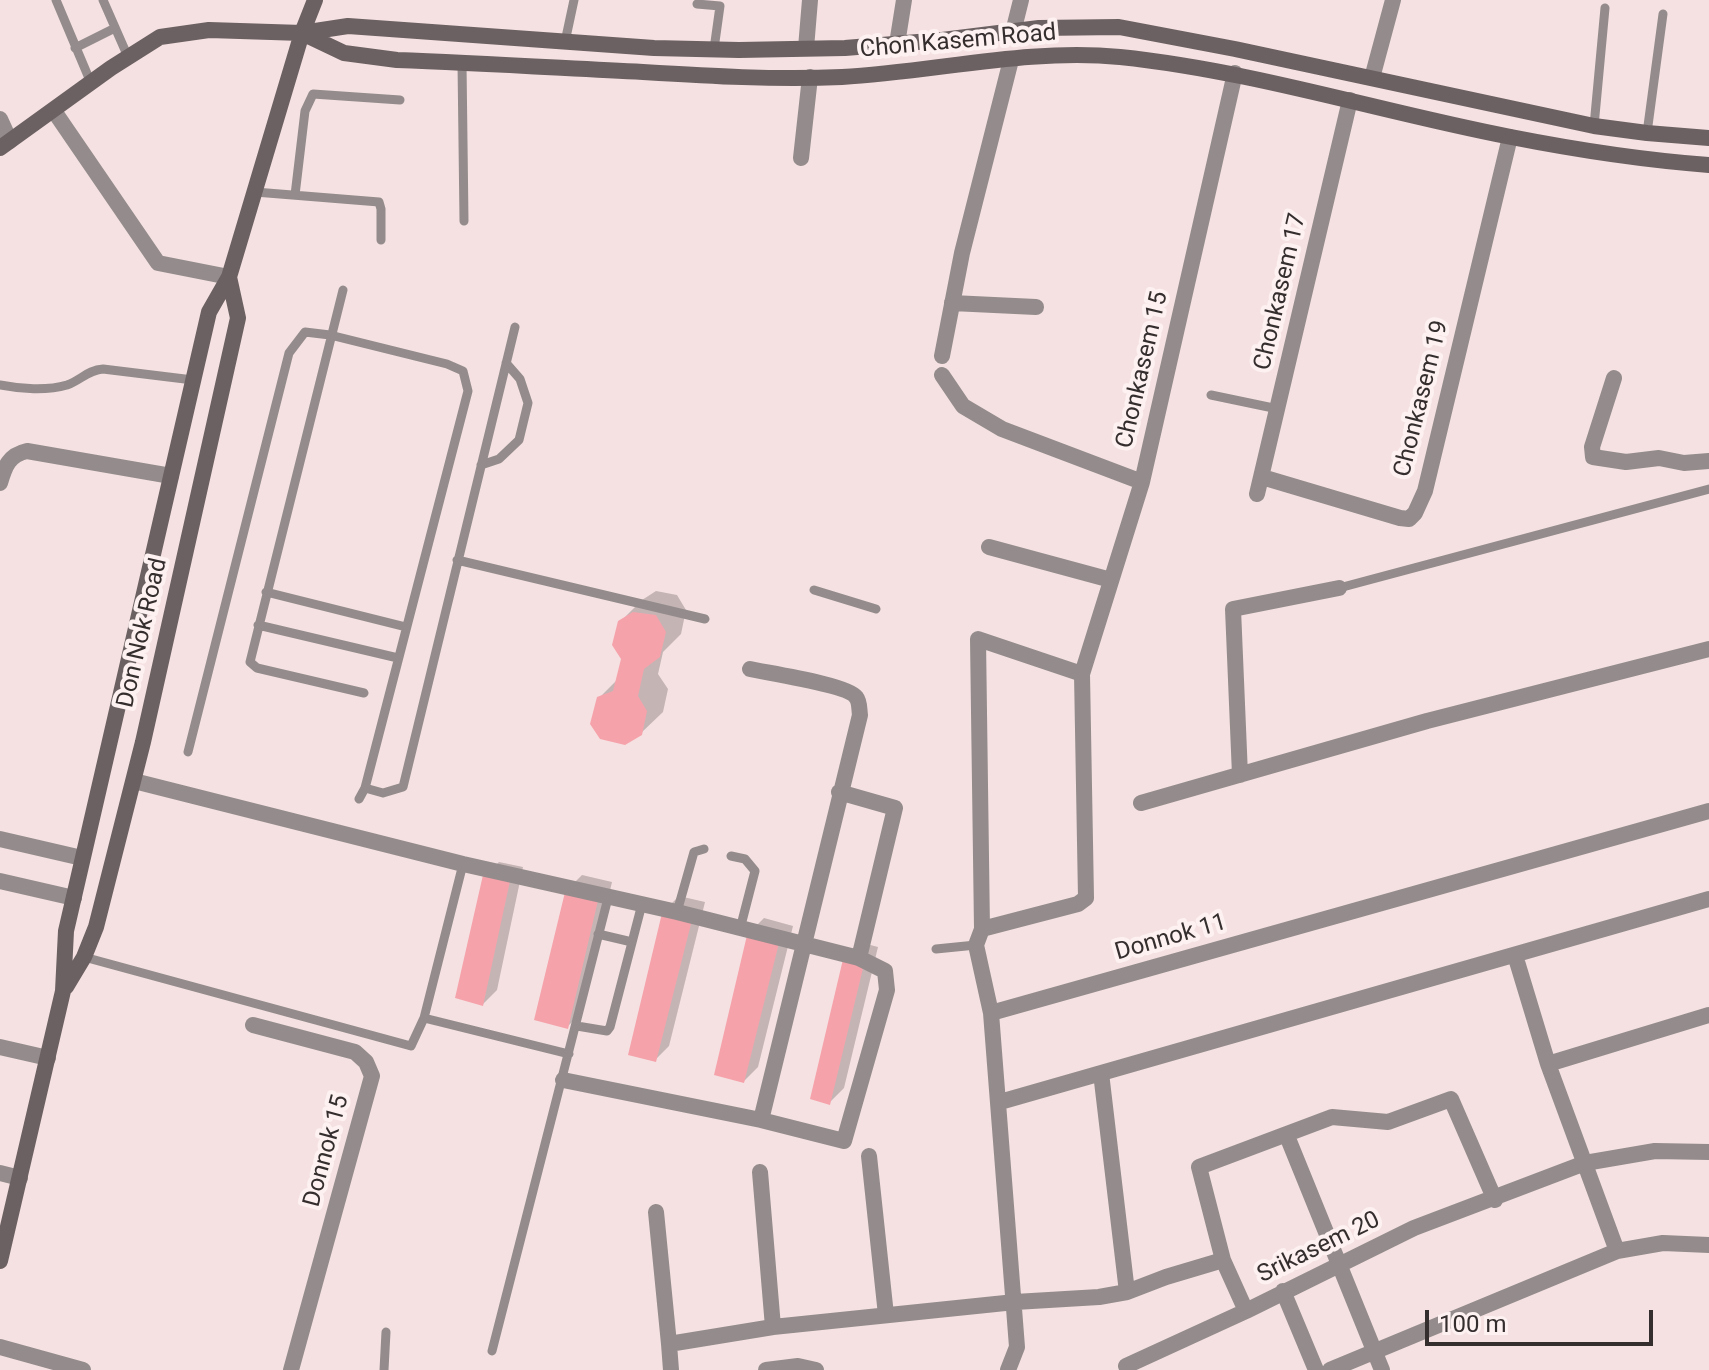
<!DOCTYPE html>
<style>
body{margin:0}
#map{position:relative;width:1709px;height:1370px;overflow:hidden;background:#f5e1e2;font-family:Roboto,sans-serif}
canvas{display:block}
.scale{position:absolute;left:1425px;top:1310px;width:228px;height:36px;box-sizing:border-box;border:4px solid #352e2e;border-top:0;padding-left:10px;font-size:24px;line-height:28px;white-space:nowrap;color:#352e2e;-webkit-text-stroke:6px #fdf1f1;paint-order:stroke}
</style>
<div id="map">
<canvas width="1709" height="1370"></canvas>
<div class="scale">100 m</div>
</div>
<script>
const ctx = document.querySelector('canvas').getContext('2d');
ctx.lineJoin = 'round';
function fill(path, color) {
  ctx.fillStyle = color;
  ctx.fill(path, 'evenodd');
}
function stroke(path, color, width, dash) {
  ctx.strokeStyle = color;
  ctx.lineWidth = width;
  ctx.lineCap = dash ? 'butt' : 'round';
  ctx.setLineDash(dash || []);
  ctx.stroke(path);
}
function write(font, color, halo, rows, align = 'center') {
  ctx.font = font + ' Roboto,sans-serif';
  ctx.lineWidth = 8;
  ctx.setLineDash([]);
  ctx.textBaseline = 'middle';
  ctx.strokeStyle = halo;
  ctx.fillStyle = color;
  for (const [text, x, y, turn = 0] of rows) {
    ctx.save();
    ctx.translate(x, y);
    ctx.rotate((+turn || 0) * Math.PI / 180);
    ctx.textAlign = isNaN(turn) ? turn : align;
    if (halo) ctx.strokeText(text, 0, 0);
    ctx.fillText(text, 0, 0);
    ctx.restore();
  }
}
fill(new Path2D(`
 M 656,591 L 677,595 L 686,610 L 681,634 L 663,652 L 658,674 L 668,689 L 663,712 L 641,733 L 599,698 L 618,679 L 623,659 L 620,622 L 642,600 Z
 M 499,862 L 523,867 L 497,990 L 483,1004 L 485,876 Z
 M 582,875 L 612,882 L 581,1013 L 567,1027 L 568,889 Z
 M 679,896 L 705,902 L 669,1046 L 655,1060 L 665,910 Z
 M 764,918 L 793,926 L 758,1067 L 744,1081 L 750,932 Z
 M 859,942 L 878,947 L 844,1088 L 830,1102 L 845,956 Z`), '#0003');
fill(new Path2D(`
 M 633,612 L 656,615 L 666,632 L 660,657 L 644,669 L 638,696 L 647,711 L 642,735 L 625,745 L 600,739 L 590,724 L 597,697 L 613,691 L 621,659 L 612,645 L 618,621 Z
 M 483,875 L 510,881 L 483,1006 L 455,998 Z
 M 566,888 L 599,896 L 568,1029 L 534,1020 Z
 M 663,909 L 693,916 L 656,1062 L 628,1055 Z
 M 748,931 L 780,939 L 744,1083 L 714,1075 Z
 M 844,955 L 865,960 L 830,1105 L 810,1099 Z`), '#f5a2aa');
stroke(new Path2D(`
 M 56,0 L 91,83
 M 103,0 L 128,57
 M 697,4 L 720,6 L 714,49
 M 565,42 L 574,0
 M 75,48 L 115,28
 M 462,63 L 464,221
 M 1594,126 L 1605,8
 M 1647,133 L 1663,14
 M 255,192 L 379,202 L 381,209 L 381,240
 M 295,195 L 305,111 L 313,94 L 400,100
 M 343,290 L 250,662 L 257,668 L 364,693
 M 0,385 C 20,389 47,391 67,385 C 81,380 88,370 103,369 L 193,380
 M 1211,395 L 1278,409
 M 481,465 L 499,459 L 519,440 L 528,403 L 520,379 L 506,363
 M 457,560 L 705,619
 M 1339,588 L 1709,489
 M 814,590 L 876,609
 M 266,592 L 406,627
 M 258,625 L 398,658
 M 188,752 L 289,353 L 305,332 L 330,335 L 447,364 L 463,371 L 468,391 L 365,788 L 359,799
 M 365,788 L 383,793 L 403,787 L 515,327
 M 731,856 L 745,859 L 755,871 L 740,929
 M 677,912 L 694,852 L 704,849
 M 598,934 L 632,942
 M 936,949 L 976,945
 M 84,957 L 411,1046 L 424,1018 L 463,864
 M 424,1018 L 569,1054
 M 577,1026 L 607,1031 L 610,1027 L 642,904
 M 492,1351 L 608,898
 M 384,1370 L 386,1332`), '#948c8c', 9);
stroke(new Path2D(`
 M 1013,32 L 1021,0
 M 897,44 L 904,0
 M 806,48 L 810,0
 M 1372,78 L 1393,0
 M 54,111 L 158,263 L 229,277
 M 0,119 L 10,141
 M 801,158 L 810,77
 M 952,303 L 1036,307
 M 942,356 L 962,253 L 1011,60
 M 942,375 L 963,406 L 1002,429 L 1142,482
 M 1614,378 L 1592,447 L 1593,457 L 1626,462 L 1659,458 L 1684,463 L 1709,461
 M 1262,477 L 1400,518 L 1409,519 L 1415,513 L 1425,491 L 1510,137
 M 0,483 C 5,466 9,455 27,451 L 171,476
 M 1257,494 L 1350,100
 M 989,547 L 1111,580
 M 978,639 L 1082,674 L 1086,898 L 1078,904 L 982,929 Z
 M 750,669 C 768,673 848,685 856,697 C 860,702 859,709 860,715 L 761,1120
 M 1082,674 L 1142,482 L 1235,73
 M 1240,775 L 1233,609 L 1339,588
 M 134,781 L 463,864 L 677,912 L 859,958 L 885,971 L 887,990 L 844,1141 L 761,1120 L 563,1080
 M 839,792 L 895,808 L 859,958
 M 1141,803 L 1427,721 L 1709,649
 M 0,839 L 82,858
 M 0,881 L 74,898
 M 982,929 L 976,945 L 991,1013
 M 1515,955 L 1548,1064 L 1617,1251
 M 253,1025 L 355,1052 L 366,1062 L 372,1076 L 291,1370
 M 0,1047 L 48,1058
 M 1548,1064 L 1709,1015
 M 1101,1073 L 1127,1292
 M 1000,1102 L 1709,899
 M 1287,1136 L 1382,1370
 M 869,1156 L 886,1315
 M 760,1172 L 773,1327
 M 0,1173 L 20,1178
 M 656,1212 L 669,1344
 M 1223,1260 L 1199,1167 L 1332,1117 L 1388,1122 L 1451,1099 L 1495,1200
 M 1283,1291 L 1316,1370
 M 0,1347 L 83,1370
 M 1126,1366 L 1246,1311
 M 671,1370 L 669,1344 L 773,1327 L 1015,1302 L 1099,1297 L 1127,1292 L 1166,1277 L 1223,1260 L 1246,1311 L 1414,1228 L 1585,1163 L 1655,1151 L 1709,1152
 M 766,1370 L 798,1366 L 816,1370
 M 1008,1370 L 1017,1347 L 991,1013 L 1709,811
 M 1330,1370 L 1617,1251 L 1663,1243 L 1709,1245`), '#948c8c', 16);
stroke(new Path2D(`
 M 302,33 L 344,53 L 397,60 C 479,63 561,68 643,72 C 709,76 776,80 842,77 C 935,72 1027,48 1120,57 C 1254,71 1381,112 1511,137 C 1577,150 1643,160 1709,165
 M 0,148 L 111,68 L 160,37 L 209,30 L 302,33 L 348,26 L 654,48 L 739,50 L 845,48 L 942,40 L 1039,28 L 1119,27 L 1235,49 L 1594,126 L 1647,133 L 1709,138
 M 66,987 L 84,957 L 96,927 L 143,742 L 238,318 L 229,277
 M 0,1261 L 63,991 L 66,931 L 209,312 L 229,277 L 302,33 L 315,0`), '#6c6162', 16);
write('24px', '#352e2e', '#fdf1f1', [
 ["Chon Kasem Road",958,42,-5],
 ["Chonkasem 17",1281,292,-77],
 ["Chonkasem 15",1143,370,-77],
 ["Chonkasem 19",1422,399,-76],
 ["Don Nok Road",143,633,-77],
 ["Donnok 11",1171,938,-16],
 ["Donnok 15",327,1151,-75],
 ["Srikasem 20",1319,1248,-26]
]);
</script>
